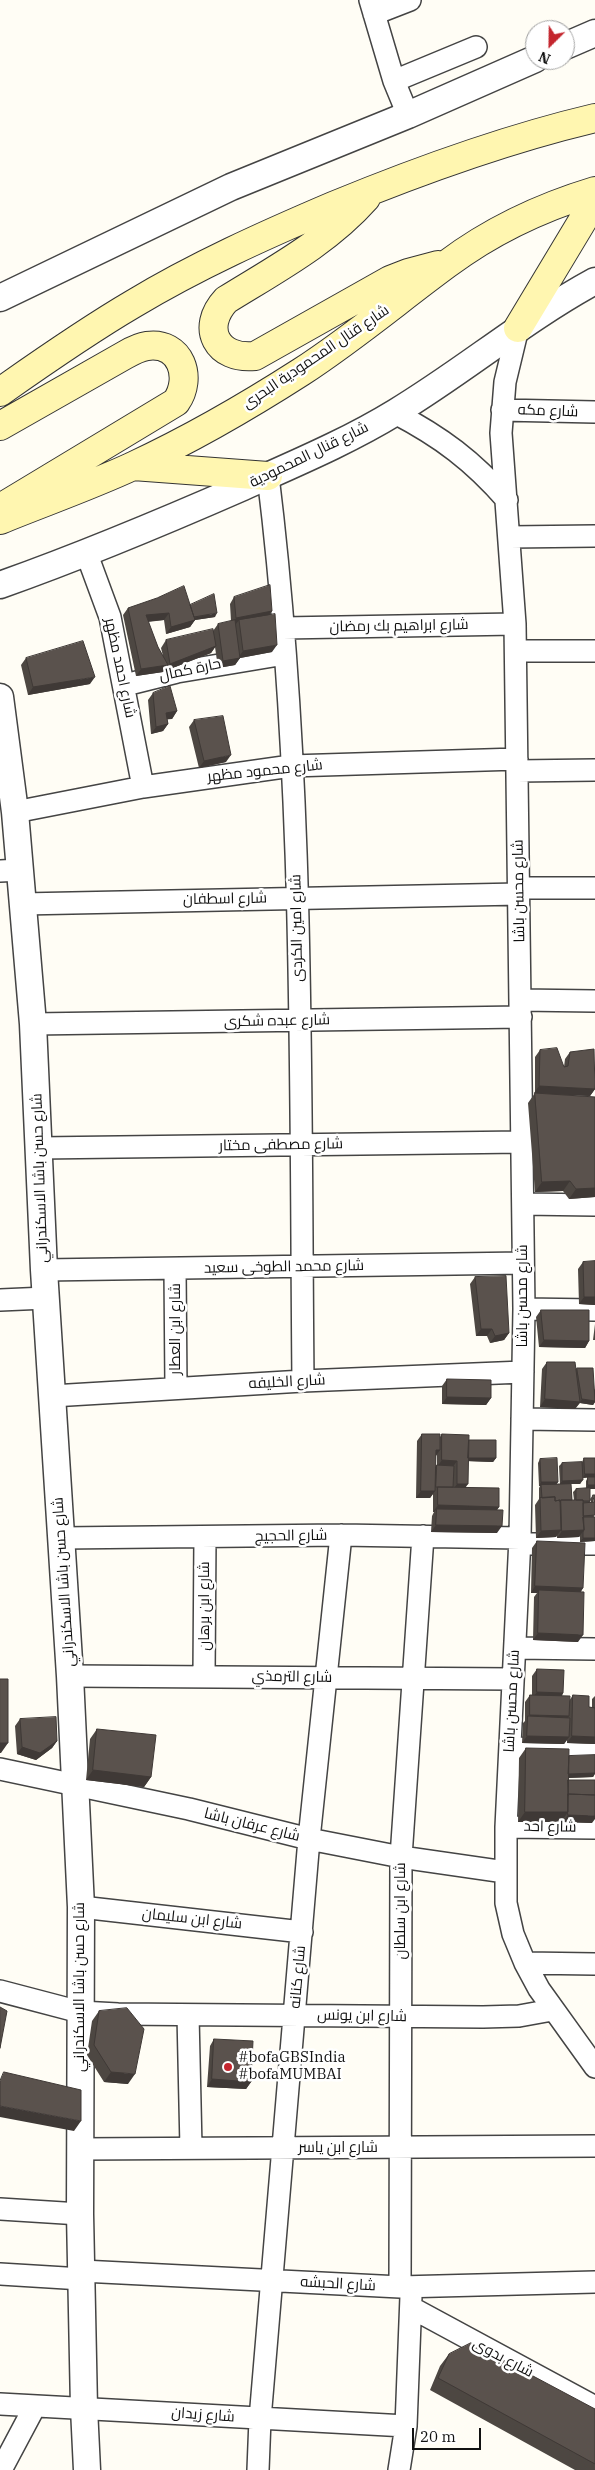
<!DOCTYPE html>
<meta charset="utf-8">
<style>
body{margin:0}
#map{position:relative;width:595px;height:2470px;overflow:hidden;background:#fffdf5;font-family:"IBM Plex Serif",serif}
canvas{display:block}
.north{position:absolute;left:525px;top:20px;width:50px;height:50px;box-sizing:border-box;background:#fff;border:1px solid #a0a0a0;border-radius:50%;rotate:203deg;font-size:14px;font-weight:700;line-height:20px;text-align:center;color:#111}
.north::after{content:'';display:block;margin:auto;width:18px;height:22px;background:#c4262e;clip-path:polygon(50% 0,100% 100%,50% 72%,0 100%)}
.scale{position:absolute;left:412px;top:2428px;width:69px;height:22px;box-sizing:border-box;border:2px solid #111;border-top:0;padding-left:6px;font-size:15px;line-height:18px;white-space:nowrap;color:#111;-webkit-text-stroke:4px #fff;paint-order:stroke}
</style>
<div id="map">
<canvas width="595" height="2470"></canvas>
<div class="north">N</div>
<div class="scale">20 m</div>
</div>
<script>
const ctx = document.querySelector('canvas').getContext('2d');
ctx.lineJoin = 'round';
function stroke(path, color, width, dash) {
  ctx.strokeStyle = color;
  ctx.lineWidth = width;
  ctx.lineCap = dash ? 'butt' : 'round';
  ctx.setLineDash(dash || []);
  ctx.stroke(path);
}
function fill(path, color) {
  ctx.fillStyle = color;
  ctx.fill(path, 'evenodd');
}
function write(font, color, halo, rows, align = 'center') {
  ctx.font = font + ' "IBM Plex Serif",Cairo,serif';
  ctx.lineWidth = 5;
  ctx.setLineDash([]);
  ctx.textBaseline = 'middle';
  ctx.strokeStyle = halo;
  ctx.fillStyle = color;
  for (const [text, x, y, turn = 0] of rows) {
    ctx.save();
    ctx.translate(x, y);
    ctx.rotate((+turn || 0) * Math.PI / 180);
    ctx.textAlign = isNaN(turn) ? turn : align;
    if (halo) ctx.strokeText(text, 0, 0);
    ctx.fillText(text, 0, 0);
    ctx.restore();
  }
}
const minor = new Path2D(`
 M 370,0 L 394,81 L 408,115
 M 374,14 L 410,0
 M 394,81 L 476,47
 M 518,328 L 505,382 L 501,433 L 515,624 L 524,1309 L 520,1538 L 506,1827 L 506,1903 L 513,1934 L 525,1963 L 539,1989 L 595,2067
 M 502,410 L 595,412
 M 395,413 C 441,437 473,461 507,500
 M 268,476 C 305,775 300,1079 303,1381
 M 510,537 L 595,536
 M 86,552 L 110,617 L 143,787
 M 283,628 L 515,624
 M 516,651 L 595,651
 M 125,685 L 177,672 L 285,654
 M 517,771 L 595,770
 M 15,812 L 143,787 L 291,766 L 517,759
 M 0,871 L 21,870
 M 519,888 L 595,888
 M 22,904 L 519,894
 M 520,1000 L 595,1001
 M 33,1024 L 521,1017
 M 39,1148 L 522,1142
 M 523,1204 L 595,1205
 M 175,1269 L 176,1388
 M 44,1270 L 523,1263
 M 0,1300 L 46,1298
 M 524,1309 L 595,1310
 M 52,1396 L 303,1381 L 523,1372
 M 522,1419 L 595,1420
 M 61,1538 L 341,1535 L 520,1538
 M 520,1544 L 595,1544
 M 515,1648 L 595,1649
 M 204,1675 L 205,1537
 M 70,1676 L 513,1679
 M 510,1748 L 595,1750
 M 0,1769 L 189,1809 L 309,1839 L 401,1857 L 505,1872
 M 506,1827 L 595,1828
 M 81,1907 L 302,1932
 M 525,1963 L 595,1964
 M 0,1991 L 80,2012 L 118,2014 L 483,2017 L 519,2016 L 552,2010
 M 188,2015 L 191,2148
 M 80,2149 L 595,2146
 M 0,2209 L 80,2214
 M 82,2271 L 400,2287 L 595,2282
 M 0,2274 L 82,2279
 M 400,2287 L 401,1857 L 423,1536
 M 412,2308 L 595,2407
 M 0,2404 L 406,2426
 M 1,2470 L 35,2406
 M 258,2470 L 260,2419 L 309,1839 L 341,1535
 M 399,2470 L 406,2426 L 411,2296`);
const tertiary = new Path2D(`
 M 565,46 L 595,33
 M 0,298 L 231,187 L 408,115 L 535,59
 M 0,585 C 82,556 163,522 243,487 C 294,464 347,442 396,412 C 464,371 525,319 595,281
 M 0,697 L 15,812 L 33,1024 L 44,1270 L 70,1676 L 81,1907 L 80,2214 L 84,2408 L 87,2470`);
const secondary = new Path2D(`
 M 366,198 C 327,242 276,269 226,300 C 200,328 217,360 255,356 L 390,280 L 408,273 L 438,265
 M 518,328 L 595,200
 M 0,392 C 44,361 87,331 133,304 C 196,266 265,235 333,206 C 418,171 506,139 595,118
 M 0,426 L 125,355 C 132,351 139,347 147,346 C 181,341 193,378 176,402 L 7,504
 M 133,466 L 268,476
 M 0,520 C 44,502 90,486 133,466 C 191,439 248,406 301,372 C 352,339 398,300 447,264 C 491,231 542,207 595,191`);
stroke(minor, '#444', 24);
stroke(tertiary, '#444', 29);
stroke(secondary, '#333', 30);
stroke(minor, '#fff', 21);
stroke(tertiary, '#fff', 26);
stroke(secondary, '#fff6b0', 28);
fill(new Path2D(`
 M 234,597 L 272,611 L 269,615 L 272,652 L 240,658 L 235,665 L 218,668 L 215,647 L 211,653 L 165,671 L 165,669 L 163,672 L 136,676 L 123,615 L 128,608 L 190,605 L 215,617 L 195,620 L 190,627 L 166,634 L 164,620 L 148,622 L 158,647 L 163,656 L 161,648 L 166,640 L 213,631 L 218,624 L 231,621 L 230,604 Z
 M 26,658 L 90,684 L 28,695 L 21,665 Z
 M 153,693 L 177,711 L 172,719 L 167,719 L 168,724 L 163,731 L 151,734 L 148,700 Z
 M 194,720 L 226,762 L 199,768 L 189,727 Z
 M 540,1050 L 564,1067 L 565,1059 L 570,1052 L 595,1089 L 590,1096 L 560,1095 L 595,1097 L 595,1197 L 569,1199 L 563,1191 L 535,1192 L 528,1103 L 535,1093 L 535,1057 Z
 M 595,1261 L 595,1305 L 579,1304 L 578,1269 L 583,1262 Z
 M 475,1277 L 509,1333 L 504,1340 L 490,1343 L 487,1336 L 476,1336 L 470,1284 Z
 M 541,1310 L 589,1341 L 585,1348 L 539,1347 L 536,1317 Z
 M 595,1324 L 595,1340 L 593,1340 Z
 M 547,1362 L 576,1369 L 577,1368 L 595,1390 L 595,1402 L 593,1405 L 580,1403 L 575,1409 L 540,1407 L 542,1369 Z
 M 447,1379 L 491,1398 L 486,1405 L 442,1404 L 442,1386 Z
 M 422,1434 L 440,1437 L 442,1434 L 469,1440 L 496,1458 L 493,1462 L 468,1461 L 466,1487 L 499,1507 L 497,1510 L 497,1533 L 431,1532 L 432,1516 L 434,1512 L 433,1512 L 433,1494 L 430,1498 L 416,1498 L 417,1441 ZM 437,1454 L 437,1465 L 435,1467 L 436,1456 Z
 M 584,1458 L 595,1458 L 595,1489 L 590,1489 L 590,1502 L 591,1502 L 590,1499 L 593,1495 L 595,1541 L 580,1542 L 580,1536 L 579,1537 L 557,1538 L 557,1535 L 556,1537 L 536,1538 L 535,1505 L 539,1499 L 539,1488 L 540,1486 L 539,1486 L 538,1463 L 540,1459 L 558,1482 L 556,1484 L 560,1484 L 559,1466 L 562,1463 L 582,1462 ZM 588,1477 L 586,1481 L 586,1488 L 576,1489 L 573,1492 L 574,1500 L 572,1500 L 571,1484 L 580,1484 L 583,1478 Z
 M 537,1541 L 583,1588 L 581,1591 L 578,1642 L 533,1640 L 534,1597 L 537,1593 L 531,1593 L 532,1548 Z
 M 537,1669 L 563,1693 L 562,1696 L 569,1701 L 573,1695 L 589,1707 L 592,1708 L 592,1699 L 595,1696 L 595,1744 L 567,1743 L 567,1740 L 564,1744 L 522,1743 L 523,1723 L 525,1721 L 525,1702 L 530,1695 L 532,1695 L 532,1676 Z
 M 20,1719 L 57,1741 L 52,1748 L 36,1760 L 17,1754 L 15,1726 Z
 M 97,1729 L 151,1777 L 144,1787 L 86,1780 L 90,1739 Z
 M 526,1748 L 569,1756 L 595,1755 L 595,1774 L 593,1777 L 568,1778 L 568,1780 L 592,1823 L 563,1822 L 563,1819 L 561,1822 L 518,1822 L 519,1758 Z
 M 99,2011 L 128,2084 L 104,2082 L 87,2055 L 92,2021 Z
 M 214,2039 L 251,2082 L 246,2089 L 207,2087 L 210,2046 Z
 M 449,2354 L 595,2409 L 595,2470 L 575,2470 L 430,2390 L 440,2366 Z`), '#4d4742');
fill(new Path2D(`
 M 272,611 L 267,618 L 239,620 L 236,624 L 231,625 L 236,618 Z
 M 169,613 L 164,620 L 141,622 L 146,615 Z
 M 217,613 L 215,617 L 195,620 L 190,627 L 166,634 L 171,627 L 193,618 Z
 M 277,645 L 272,652 L 240,658 L 235,665 L 218,668 L 223,661 L 238,658 L 243,651 Z
 M 216,646 L 211,653 L 165,671 L 170,664 Z
 M 168,665 L 163,672 L 136,676 L 141,669 Z
 M 95,677 L 90,684 L 28,695 L 33,687 Z
 M 177,711 L 172,719 L 161,720 L 166,713 Z
 M 168,724 L 163,731 L 151,734 L 156,727 Z
 M 231,755 L 226,762 L 199,768 L 204,761 Z
 M 539,1086 L 595,1089 L 590,1096 L 534,1093 Z
 M 570,1181 L 563,1191 L 535,1192 L 542,1182 Z
 M 595,1188 L 595,1197 L 569,1199 L 576,1189 Z
 M 584,1297 L 595,1297 L 595,1305 L 579,1304 Z
 M 481,1329 L 492,1329 L 487,1336 L 476,1336 Z
 M 509,1333 L 504,1340 L 490,1343 L 495,1336 Z
 M 544,1340 L 589,1341 L 585,1348 L 539,1347 Z
 M 447,1397 L 491,1398 L 486,1405 L 442,1404 Z
 M 545,1399 L 580,1402 L 575,1409 L 540,1407 Z
 M 582,1399 L 595,1401 L 595,1402 L 593,1405 L 580,1403 Z
 M 436,1450 L 440,1450 L 435,1457 Z
 M 468,1458 L 496,1458 L 493,1462 L 465,1461 Z
 M 442,1460 L 457,1461 L 452,1468 L 437,1467 Z
 M 585,1474 L 595,1474 L 595,1477 L 583,1478 Z
 M 583,1480 L 580,1484 L 560,1484 L 562,1481 Z
 M 541,1482 L 558,1482 L 556,1485 L 539,1486 Z
 M 457,1484 L 468,1484 L 463,1491 L 452,1491 Z
 M 588,1485 L 595,1485 L 595,1489 L 586,1489 Z
 M 421,1491 L 435,1491 L 430,1498 L 416,1498 Z
 M 438,1505 L 499,1507 L 494,1514 L 437,1509 L 434,1512 L 433,1512 Z
 M 436,1525 L 502,1526 L 497,1533 L 431,1532 Z
 M 561,1530 L 556,1537 L 536,1538 L 541,1531 Z
 M 584,1530 L 579,1537 L 557,1538 L 562,1531 Z
 M 583,1538 L 595,1538 L 595,1541 L 580,1542 Z
 M 535,1586 L 583,1588 L 579,1595 L 539,1590 L 537,1593 L 531,1593 Z
 M 538,1633 L 583,1635 L 578,1642 L 533,1640 Z
 M 537,1692 L 563,1693 L 559,1700 L 532,1699 Z
 M 530,1715 L 569,1716 L 564,1723 L 528,1718 Z
 M 527,1736 L 569,1737 L 564,1744 L 522,1743 Z
 M 572,1736 L 595,1737 L 595,1744 L 567,1743 Z
 M 57,1741 L 52,1748 L 36,1760 L 17,1754 L 22,1747 Z
 M 0,1743 L 8,1743 L 1,1753 L 0,1753 Z
 M 93,1770 L 151,1777 L 144,1787 L 86,1780 Z
 M 595,1773 L 593,1777 L 565,1778 L 567,1774 Z
 M 525,1812 L 568,1812 L 561,1822 L 518,1822 Z
 M 568,1815 L 595,1816 L 595,1819 L 592,1823 L 563,1822 Z
 M 111,2072 L 135,2074 L 128,2084 L 104,2082 Z
 M 212,2079 L 251,2082 L 246,2089 L 207,2087 Z
 M 0,2106 L 81,2121 L 74,2131 L 0,2117 Z`), '#3f3936');
const building = new Path2D(`
 M 270,585 L 272,611 L 236,618 L 234,597 Z
 M 184,586 L 195,620 L 171,627 L 169,613 L 146,615 L 158,647 L 168,665 L 141,669 L 128,608 L 157,598 Z
 M 214,594 L 217,613 L 194,617 L 190,605 Z
 M 275,614 L 277,645 L 243,651 L 239,620 Z
 M 235,620 L 240,658 L 223,661 L 218,624 Z
 M 213,629 L 216,646 L 170,664 L 166,640 Z
 M 83,641 L 95,677 L 33,687 L 26,658 Z
 M 170,686 L 177,711 L 166,713 L 168,724 L 156,727 L 153,693 Z
 M 223,716 L 231,755 L 204,761 L 194,720 Z
 M 557,1048 L 564,1067 L 568,1066 L 570,1052 L 594,1049 L 595,1089 L 539,1086 L 540,1050 Z
 M 535,1093 L 595,1097 L 595,1188 L 576,1189 L 570,1181 L 542,1182 Z
 M 595,1261 L 595,1297 L 584,1297 L 583,1262 Z
 M 506,1276 L 509,1333 L 495,1336 L 492,1329 L 481,1329 L 475,1277 Z
 M 541,1310 L 589,1310 L 589,1341 L 544,1340 Z
 M 547,1362 L 575,1362 L 580,1402 L 545,1399 Z
 M 577,1368 L 593,1368 L 595,1401 L 582,1399 Z
 M 447,1379 L 491,1380 L 491,1398 L 447,1397 Z
 M 422,1434 L 440,1434 L 440,1450 L 436,1450 L 435,1491 L 421,1491 Z
 M 442,1434 L 469,1435 L 468,1484 L 457,1484 L 457,1461 L 442,1460 Z
 M 469,1440 L 496,1440 L 496,1458 L 468,1458 Z
 M 557,1458 L 558,1482 L 541,1482 L 540,1459 Z
 M 584,1458 L 595,1458 L 595,1474 L 585,1474 Z
 M 582,1462 L 583,1480 L 562,1481 L 562,1463 Z
 M 437,1465 L 454,1466 L 453,1487 L 436,1487 Z
 M 588,1477 L 595,1477 L 595,1485 L 588,1485 Z
 M 571,1484 L 572,1500 L 561,1500 L 560,1502 L 560,1500 L 555,1501 L 555,1497 L 542,1498 L 541,1485 Z
 M 438,1487 L 499,1488 L 499,1507 L 438,1505 Z
 M 590,1488 L 590,1501 L 583,1501 L 583,1500 L 576,1500 L 576,1489 Z
 M 593,1495 L 595,1495 L 595,1515 L 583,1516 L 583,1503 L 594,1502 Z
 M 555,1497 L 555,1501 L 560,1500 L 561,1530 L 541,1531 L 540,1498 Z
 M 561,1500 L 583,1500 L 584,1530 L 562,1531 Z
 M 437,1509 L 503,1510 L 502,1526 L 436,1525 Z
 M 583,1517 L 595,1517 L 595,1538 L 583,1538 L 583,1532 L 584,1530 Z
 M 537,1541 L 585,1543 L 583,1588 L 535,1586 Z
 M 539,1590 L 584,1592 L 583,1635 L 538,1633 Z
 M 537,1669 L 564,1670 L 563,1693 L 537,1692 Z
 M 0,1679 L 8,1679 L 8,1743 L 0,1743 Z
 M 530,1695 L 570,1696 L 569,1716 L 530,1715 Z
 M 573,1695 L 589,1696 L 589,1707 L 595,1708 L 595,1737 L 572,1736 Z
 M 528,1716 L 570,1718 L 569,1737 L 527,1736 Z
 M 56,1717 L 57,1741 L 40,1753 L 22,1747 L 20,1719 Z
 M 97,1729 L 156,1735 L 151,1777 L 93,1770 Z
 M 526,1748 L 569,1749 L 568,1812 L 525,1812 Z
 M 595,1755 L 595,1773 L 568,1774 L 569,1756 Z
 M 568,1780 L 595,1780 L 595,1795 L 568,1794 L 568,1795 Z
 M 568,1794 L 595,1795 L 595,1816 L 568,1815 Z
 M 0,2007 L 7,2011 L 0,2048 Z
 M 127,2008 L 144,2029 L 135,2074 L 111,2072 L 94,2045 L 99,2011 Z
 M 214,2039 L 253,2041 L 251,2082 L 212,2079 Z
 M 4,2072 L 81,2090 L 81,2121 L 0,2106 L 0,2081 Z
 M 471,2343 L 595,2409 L 595,2464 L 438,2378 L 449,2354 Z`);
fill(building, '#5a524d');
stroke(building, '#3f3936', 1);
for (const [x, y, r, color] of [
 [228,2067,5,"#c4262e"]
]) {
  const dot = new Path2D();
  dot.arc(x, y, r, 0, 2 * Math.PI);
  ctx.fillStyle = color;
  ctx.fill(dot);
  stroke(dot, '#fff', 2);
}
write('15px', '#111', '#fff', [
 ["شارع قنال المحمودية البحرى",316,357,-34],
 ["شارع مكه",548,411,2],
 ["شارع قنال المحمودية",309,455,-26],
 ["شارع ابراهيم بك رمضان",399,626,-1],
 ["شارع احمد مظهر",120,668,78],
 ["حارة كمال",190,670,-12],
 ["شارع محمود مظهر",265,771,-6],
 ["شارع محسن باشا",519,891,-91],
 ["شارع اسطفان",225,899,-1],
 ["شارع امين الكردى",297,928,-91],
 ["شارع عبده شكرى",277,1021,-1],
 ["شارع مصطفى مختار",281,1145,-1],
 ["شارع حسن باشا الاسكندراني",40,1178,-92],
 ["شارع محمد الطوخى سعيد",284,1267,-1],
 ["شارع محسن باشا",523,1296,-90],
 ["شارع ابن العطار",176,1329,-90],
 ["شارع الخليفه",287,1382,-3],
 ["شارع الحجيج",291,1536,-1],
 ["شارع حسن باشا الاسكندراني",64,1582,-94],
 ["شارع ابن برهان",205,1606,-90],
 ["شارع الترمذي",292,1677,1],
 ["شارع محسن باشا",512,1701,-87],
 ["شارع عرفان باشا",252,1825,14],
 ["شارع احد",550,1827,1],
 ["شارع ابن سلطان",401,1911,-90],
 ["شارع ابن سليمان",192,1919,6],
 ["شارع كنانه",298,1977,-85],
 ["شارع حسن باشا الاسكندراني",80,1987,-90],
 ["شارع ابن يونس",362,2016,1],
 ["شارع ابن ياسر",338,2148],
 ["شارع الحبشه",338,2284,3],
 ["شارع بدوى",503,2358,28],
 ["شارع زيدان",203,2415,4]
]);
write('15px', '#111', '#fff', [
 ["#bofaGBSIndia",238,2058],
 ["#bofaMUMBAI",238,2075]
], 'left');
</script>
